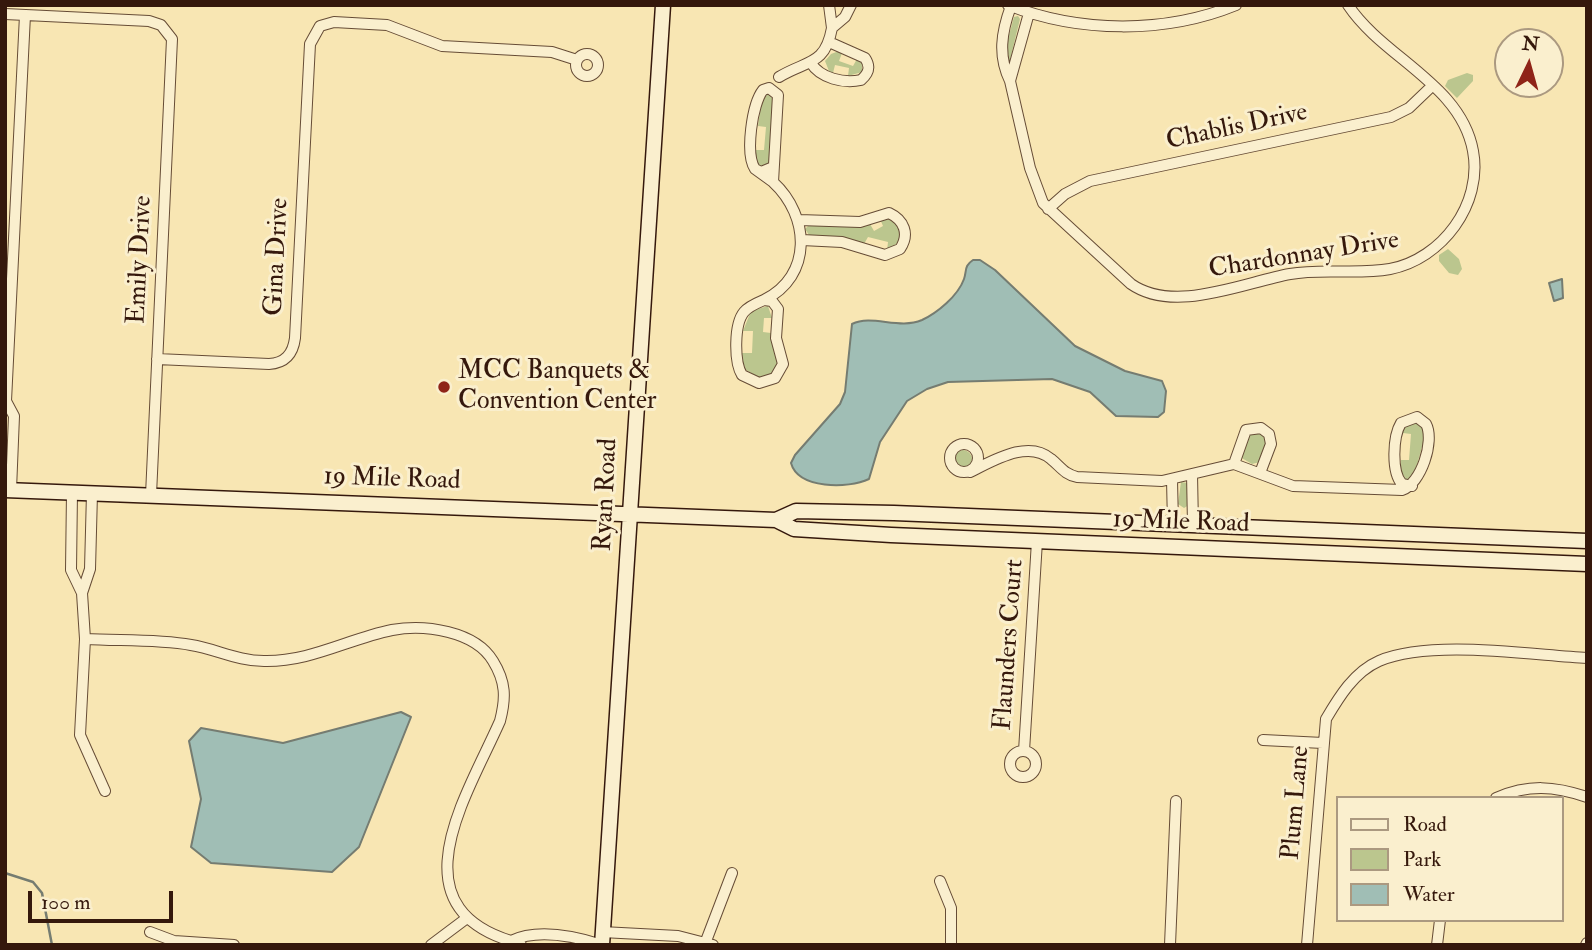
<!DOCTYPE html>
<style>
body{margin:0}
#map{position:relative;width:1592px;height:950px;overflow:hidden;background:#f8e6b3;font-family:"IM FELL Double Pica",serif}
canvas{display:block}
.frame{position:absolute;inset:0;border:7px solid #35180c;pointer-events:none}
.legend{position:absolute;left:1336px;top:796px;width:228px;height:126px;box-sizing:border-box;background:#faefce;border:2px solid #ab9980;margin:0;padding:9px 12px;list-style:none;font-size:21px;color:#35180c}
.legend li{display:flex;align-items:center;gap:14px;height:35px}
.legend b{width:35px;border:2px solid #ab9980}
.north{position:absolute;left:1494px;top:28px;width:70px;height:70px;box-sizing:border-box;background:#faefce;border:2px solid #ab9980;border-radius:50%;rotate:5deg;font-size:19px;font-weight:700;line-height:28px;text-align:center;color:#35180c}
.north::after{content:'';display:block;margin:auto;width:24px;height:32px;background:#8f2418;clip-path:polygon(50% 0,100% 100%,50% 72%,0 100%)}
.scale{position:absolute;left:28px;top:891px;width:145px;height:32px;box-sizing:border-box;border:4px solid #35180c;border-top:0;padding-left:9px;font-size:21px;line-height:24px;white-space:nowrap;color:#35180c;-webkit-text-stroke:5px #faefce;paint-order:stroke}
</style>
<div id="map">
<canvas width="1592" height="950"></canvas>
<div class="frame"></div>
<ul class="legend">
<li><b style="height:9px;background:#faefce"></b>Road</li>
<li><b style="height:19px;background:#bbc68e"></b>Park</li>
<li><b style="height:19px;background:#a0beb5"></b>Water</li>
</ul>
<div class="north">N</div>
<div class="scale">100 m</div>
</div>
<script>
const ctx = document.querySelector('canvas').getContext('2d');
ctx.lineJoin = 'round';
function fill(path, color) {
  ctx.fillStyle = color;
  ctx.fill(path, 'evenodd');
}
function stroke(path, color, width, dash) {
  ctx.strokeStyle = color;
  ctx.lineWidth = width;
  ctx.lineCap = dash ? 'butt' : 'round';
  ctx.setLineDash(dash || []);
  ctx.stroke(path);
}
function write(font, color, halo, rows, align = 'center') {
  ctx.font = font + ' "IM FELL Double Pica",serif';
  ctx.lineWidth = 6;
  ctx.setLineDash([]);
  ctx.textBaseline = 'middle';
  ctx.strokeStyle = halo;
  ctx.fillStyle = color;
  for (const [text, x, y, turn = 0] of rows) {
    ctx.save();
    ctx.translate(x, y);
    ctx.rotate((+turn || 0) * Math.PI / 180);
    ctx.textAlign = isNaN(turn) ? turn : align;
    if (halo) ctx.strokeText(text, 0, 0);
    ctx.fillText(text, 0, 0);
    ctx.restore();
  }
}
fill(new Path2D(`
 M 1018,16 L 1020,19 L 1009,64 L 1007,42 L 1014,17 Z
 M 839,51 L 842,53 L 839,61 L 853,66 L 857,59 L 862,61 L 862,72 L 848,76 L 849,68 L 835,65 L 833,73 L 829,71 L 825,61 L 831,54 Z
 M 1467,73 L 1473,75 L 1473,81 L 1457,98 L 1445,86 L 1448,80 Z
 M 768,93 L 773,99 L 769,163 L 761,167 L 755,162 L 756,150 L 764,150 L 766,127 L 758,126 L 761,104 Z
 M 885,218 L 896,223 C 904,236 899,244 887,251 L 888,242 L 868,237 L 864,244 L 845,237 L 809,235 L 805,229 L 810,224 L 857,227 L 870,224 L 874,231 L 883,226 L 880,219 Z
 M 1448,249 L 1459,259 L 1462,269 L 1458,275 L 1449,273 L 1439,261 L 1439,255 Z
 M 768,306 L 772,318 L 764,318 L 763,332 L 771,333 L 778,363 L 772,374 L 759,378 L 743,368 L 742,353 L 752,353 L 753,331 L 743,331 L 751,311 Z
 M 1415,423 L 1423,427 L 1425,436 L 1414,476 L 1407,480 L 1400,475 L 1401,460 L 1409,460 L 1411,434 L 1403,433 C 1403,425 1409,424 1415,423 Z
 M 1256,431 L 1265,435 L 1268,444 L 1260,462 L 1252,464 L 1240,457 L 1248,435 Z
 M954 459a9 9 0 1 1 18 0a9 9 0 1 1-18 0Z
 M 1181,482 L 1188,483 L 1189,505 L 1184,508 L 1178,504 Z`), '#bbc68e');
const water = new Path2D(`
 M 973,260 L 980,260 L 995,270 L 1075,346 L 1125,371 L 1162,381 L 1166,391 L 1164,412 L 1158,417 L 1116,416 L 1090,392 L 1052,379 L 948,382 L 927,389 L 907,401 L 880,442 L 869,479 C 848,489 798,489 791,463 L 795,455 L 840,404 L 845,392 L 852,324 C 872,314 899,330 922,320 C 937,313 958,296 964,279 C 967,270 964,266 973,260 Z
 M 1562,279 L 1563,298 L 1554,301 L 1549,283 Z
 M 401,712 L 411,717 L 359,847 L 332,872 L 211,863 L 191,847 L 201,799 L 189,741 L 201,728 L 283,743 Z`);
fill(water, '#a0beb5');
stroke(water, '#757c71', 2);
stroke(new Path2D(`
 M 5,873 L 33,882 L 42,893 L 52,945`), '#757c71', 2.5);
const minor = new Path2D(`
 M 829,5 L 832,28 L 845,17 L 851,5
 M 1008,5 C 1079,33 1165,34 1236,5
 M 1011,6 C 1001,33 998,56 1010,81 L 1029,13
 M 5,14 L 149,21 L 161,25 L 172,39 L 151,495
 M576 65a11 11 0 1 1 22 0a11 11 0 1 1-22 0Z
 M 811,63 C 820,78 844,84 861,80 C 869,73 871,67 865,58 L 829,42
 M 779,77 C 807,60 825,66 832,28
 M 1010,81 L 1030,168 L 1043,203 L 1131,284 C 1174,314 1242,283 1290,274 C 1323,268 1357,275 1390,269 C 1442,259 1483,204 1473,151 C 1461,84 1383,58 1348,5
 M 755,169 L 773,182 L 778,95 L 769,88 L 763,90 C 752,104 745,154 755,169 L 761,172 L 773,167
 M 1048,209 L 1065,194 L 1090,181 L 1391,117 L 1409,108 L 1432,86
 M 799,220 L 860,222 L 889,213 C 904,220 910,234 900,249 L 885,255 L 842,242 L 802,240
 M 764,300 L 772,301 L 778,309 L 776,338 L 783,364 L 775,378 L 759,383 L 742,375 C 734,362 734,324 744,312 C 749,306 757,303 764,300 Z
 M 764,300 C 813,276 810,216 773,182
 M 157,359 L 269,364 C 285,363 293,354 295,338 L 310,44 L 320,26 L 334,22 L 387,25 L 442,46 L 552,52 L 577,60
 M950 458a14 14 0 1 1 28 0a14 14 0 1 1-28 0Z
 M 1234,464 L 1246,430 L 1261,428 L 1269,434 L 1271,444 L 1260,473
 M 970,472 C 993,461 1028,439 1051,459 C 1061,467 1064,474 1077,477 L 1162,481 L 1234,464 L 1293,486 L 1402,490 C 1421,484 1435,441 1426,424 L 1417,417 L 1401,423 C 1393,436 1391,472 1402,484 L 1412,486
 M 1192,474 L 1193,525
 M 1172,480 L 1173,524
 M 11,490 L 14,416 L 6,401 L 25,15
 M 72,492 L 71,570 L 82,593 L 85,639 L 80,735 L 105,791
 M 82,593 L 90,569 L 92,493
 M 85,639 C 120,641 157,639 191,645 C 216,649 238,661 264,661 C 310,662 348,639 392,630 C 425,624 475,631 493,661 C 506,682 506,698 500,721 C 468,794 394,905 511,941
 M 1263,740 L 1323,743
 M 1024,751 L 1037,541
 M1010 764a13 13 0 1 1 26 0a13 13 0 1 1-26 0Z
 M 1496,798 C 1529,784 1554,786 1587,797
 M 940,881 L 951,908 L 951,945
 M 150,932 L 174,941 L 234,945
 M 602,932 L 678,936 L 713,945
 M 706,941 L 732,873
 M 431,945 L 467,918
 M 521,945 L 511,941 C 538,928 574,936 602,945
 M 1170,945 L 1176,801
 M 1307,945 L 1326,719 C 1339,697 1354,672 1379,661 C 1431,639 1530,655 1587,658
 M 1437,945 L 1440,920
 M 1586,945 L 1587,943`);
const secondary = new Path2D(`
 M 5,490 L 776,520 L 796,511 L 894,513 L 1587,541
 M 776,520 L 794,529 L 891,535 L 1587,564
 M 602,945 L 663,5`);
stroke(minor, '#664c36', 12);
stroke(secondary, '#35180c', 17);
stroke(minor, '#faefce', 10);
stroke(secondary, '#faefce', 14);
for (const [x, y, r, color] of [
 [444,387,7,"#8f2418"]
]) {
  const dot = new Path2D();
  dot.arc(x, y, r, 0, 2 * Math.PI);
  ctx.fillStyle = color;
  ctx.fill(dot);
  stroke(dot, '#faefce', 2.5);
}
write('26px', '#35180c', '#faefce', [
 ["Chablis Drive",1237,128,-12],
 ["Chardonnay Drive",1304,256,-9],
 ["Gina Drive",278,257,-87],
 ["Emily Drive",141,260,-87],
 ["19 Mile Road",392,480,2],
 ["Ryan Road",607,495,-87],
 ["19 Mile Road",1181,523,2],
 ["Flaunders Court",1010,645,-86],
 ["Plum Lane",1297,803,-85]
]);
write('26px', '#35180c', '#faefce', [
 ["MCC Banquets &",458,372],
 ["Convention Center",458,402]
], 'left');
</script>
